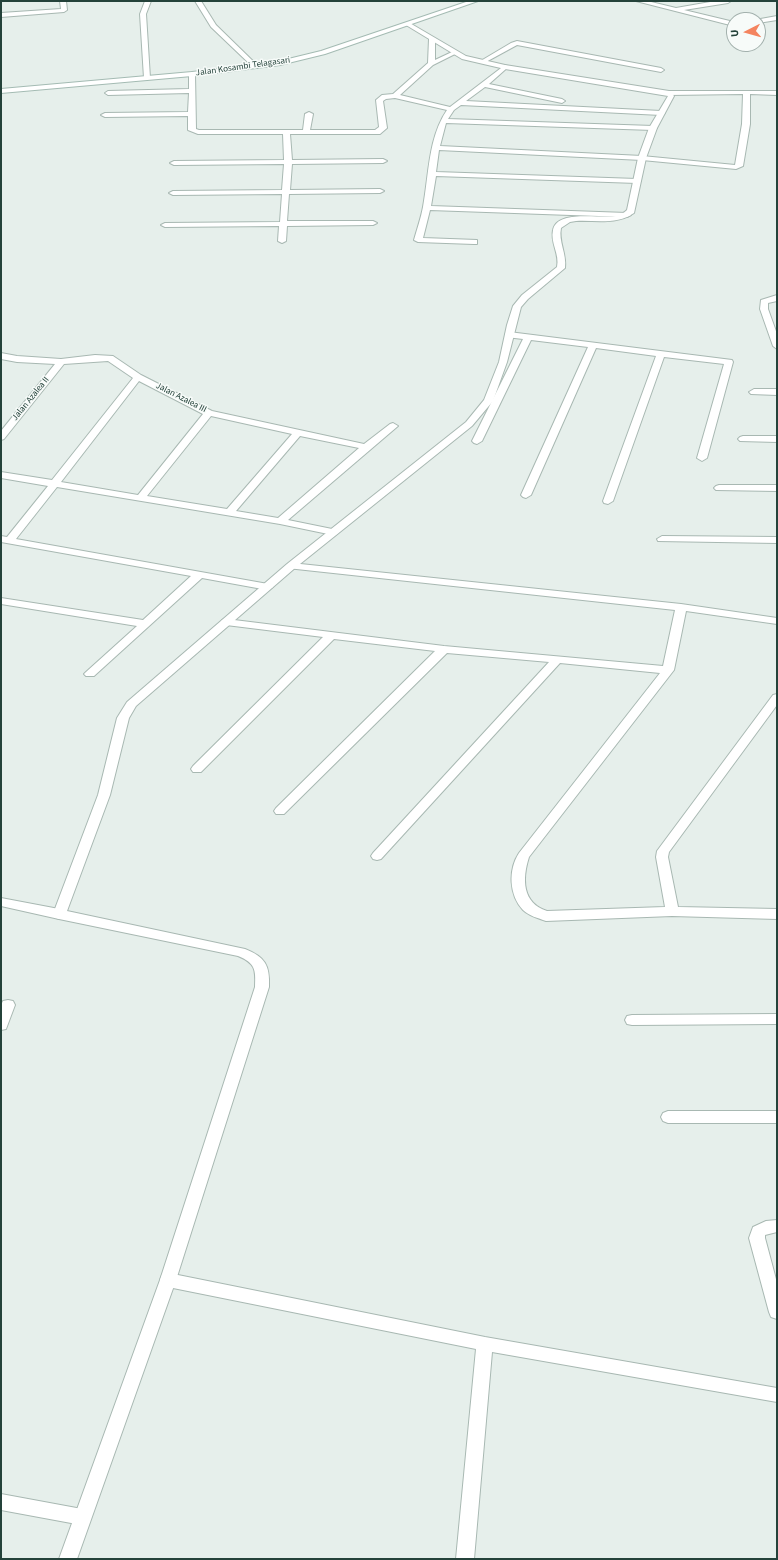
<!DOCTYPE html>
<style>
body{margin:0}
#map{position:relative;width:778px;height:1560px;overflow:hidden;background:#e6efeb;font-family:"Source Sans 3",sans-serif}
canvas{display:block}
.frame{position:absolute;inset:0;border:2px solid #24423a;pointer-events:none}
.north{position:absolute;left:726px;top:12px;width:40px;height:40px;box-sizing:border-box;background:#f7fbf9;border:1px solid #a3b1ad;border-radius:50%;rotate:264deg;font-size:11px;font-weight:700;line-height:16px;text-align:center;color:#24423a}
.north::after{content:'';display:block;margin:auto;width:14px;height:18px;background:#f4845f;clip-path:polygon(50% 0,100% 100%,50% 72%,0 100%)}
</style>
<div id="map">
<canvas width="778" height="1560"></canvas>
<div class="frame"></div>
<div class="north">U</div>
</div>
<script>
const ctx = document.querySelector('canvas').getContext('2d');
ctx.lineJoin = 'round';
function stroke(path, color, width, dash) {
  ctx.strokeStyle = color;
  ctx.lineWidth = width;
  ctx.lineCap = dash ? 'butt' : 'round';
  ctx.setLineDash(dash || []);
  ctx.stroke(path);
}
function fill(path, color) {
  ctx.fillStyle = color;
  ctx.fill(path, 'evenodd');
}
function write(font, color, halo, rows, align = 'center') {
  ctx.font = font + ' "Source Sans 3",sans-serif';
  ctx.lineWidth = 3;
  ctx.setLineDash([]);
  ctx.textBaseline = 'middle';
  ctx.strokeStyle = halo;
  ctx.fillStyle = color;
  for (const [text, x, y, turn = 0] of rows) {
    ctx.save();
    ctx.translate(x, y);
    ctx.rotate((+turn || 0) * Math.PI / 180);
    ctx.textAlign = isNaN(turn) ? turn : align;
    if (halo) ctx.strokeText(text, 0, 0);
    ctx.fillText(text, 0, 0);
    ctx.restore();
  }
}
const service = new Path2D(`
 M 195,1 L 201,1 L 216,25 L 258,66 L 258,68 L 254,68 L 211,27 Z`);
const minor = new Path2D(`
 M 60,1 L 66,1 L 67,10 L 64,12 L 1,17 L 1,13 L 61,9 Z
 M 145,1 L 151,1 L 146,14 L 150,78 L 147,80 L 144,78 L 140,14 Z
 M 636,1 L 647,1 L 676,8 L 716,1 L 731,1 L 728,3 L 684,10 L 734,22 L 734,26 Z
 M 777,16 L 777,20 L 758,23 L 758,20 L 755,20 Z
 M 432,37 L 435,39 L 435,60 L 452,52 L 457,53 L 433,65 L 400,95 L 450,107 L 505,65 L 507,66 L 507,68 L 489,84 L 562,99 L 565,101 L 562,103 L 485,87 L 466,101 L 661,111 L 665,113 L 661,115 L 461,105 L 454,110 L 448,119 L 653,126 L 657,128 L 653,130 L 446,123 L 440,146 L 642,156 L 735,165 L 742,124 L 743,94 L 669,95 L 666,93 L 669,91 L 777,91 L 777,95 L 750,94 L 750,124 L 743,166 L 736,169 L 642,160 L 439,150 L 436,172 L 637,179 L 641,181 L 637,183 L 436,176 L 431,206 L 627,213 L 631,215 L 627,217 L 430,210 L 423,238 L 477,240 L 477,244 L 474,244 L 418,242 L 414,240 C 417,229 421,218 423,207 C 429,175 428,138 447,110 L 395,98 L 386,99 L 383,101 L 387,128 L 380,134 L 290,134 L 292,160 L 383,159 L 387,161 L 383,163 L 292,164 L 290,190 L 380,189 L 384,191 L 380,193 L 289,194 L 287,221 L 373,221 L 377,223 L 373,225 L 287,226 L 286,241 L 282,243 L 278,241 L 279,226 L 165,227 L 161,225 L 165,223 L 280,222 L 282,194 L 173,195 L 169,193 L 173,191 L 282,190 L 284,164 L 174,165 L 170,163 L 174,161 L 284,160 L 283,134 L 198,134 L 188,130 L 188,116 L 105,117 L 101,115 L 105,113 L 188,112 L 189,93 L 108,95 L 105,93 L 108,91 L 189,89 L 189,74 L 192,72 L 195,74 L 196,129 L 199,130 L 303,130 L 305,114 L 309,112 L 313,114 L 310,130 L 375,130 L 379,127 L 376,100 L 382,95 L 393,94 L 428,63 L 429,39 Z
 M 517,41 L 661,68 L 664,70 L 661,72 L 517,45 L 484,63 L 479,62 L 511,43 Z
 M 777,295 L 777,301 L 768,303 L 768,309 L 777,334 L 777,349 L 773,346 L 760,309 L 761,300 Z
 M 509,332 L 732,360 L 733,362 L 707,458 L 702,461 L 697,458 L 724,364 L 664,357 L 613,501 L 608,504 L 604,503 L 603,501 L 656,356 L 596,348 L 531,495 L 526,498 L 523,497 L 521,495 L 588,347 L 531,340 L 482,441 L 477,444 L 474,443 L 472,441 L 523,339 L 506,337 L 505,335 L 506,333 Z
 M 1,353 L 17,356 L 61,359 L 95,355 L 113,356 L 141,375 L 212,411 L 364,444 L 390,424 L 393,423 L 398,426 L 288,520 L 337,530 L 338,532 L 337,534 L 333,535 L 280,524 L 57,487 L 16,539 L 268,584 L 273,587 L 268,590 L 202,578 L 94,676 L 86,676 L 84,674 L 86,672 L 137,626 L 1,604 L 1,598 L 143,620 L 191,576 L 1,542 L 1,536 L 7,537 L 48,486 L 1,478 L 1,472 L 52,480 L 133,378 L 108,361 L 64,364 L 4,439 L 1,440 L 1,431 L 55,364 L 17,362 L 1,359 ZM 139,381 L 203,414 L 138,495 L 61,482 ZM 211,416 L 292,434 L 227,509 L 147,496 ZM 300,436 L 359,448 L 278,518 L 236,511 Z
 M 754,389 L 777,389 L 777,395 L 751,394 L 749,392 Z
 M 743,436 L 777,436 L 777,442 L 740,441 L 738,439 L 740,437 Z
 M 719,485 L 777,485 L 777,491 L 716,490 L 714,488 L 716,486 Z
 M 662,536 L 777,537 L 777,543 L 658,541 L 657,539 Z
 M 291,563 L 681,604 L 777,618 L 777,624 L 686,611 L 674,670 L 529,857 C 522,879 522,903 547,911 L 665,907 L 656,857 L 657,851 L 773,695 L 777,694 L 777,705 L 669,852 L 668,857 L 678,907 L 777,909 L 777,919 L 672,916 L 546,921 C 538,918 529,916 523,910 C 509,895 508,870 519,853 L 660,673 L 560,663 L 381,859 L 377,860 L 373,859 L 371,856 L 373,853 L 549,662 L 447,653 L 284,814 L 276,814 L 274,811 L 276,808 L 435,651 L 334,639 L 201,772 L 193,772 L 191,769 L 193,766 L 323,637 L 226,625 L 222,624 L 221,622 L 222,620 L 226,619 L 444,646 L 663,666 L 675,610 L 287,568 L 286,566 Z
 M 1,898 L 59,909 L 64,911 L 65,914 L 64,917 L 59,919 L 1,906 Z
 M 8,1000 L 13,1001 L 15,1005 L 6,1029 L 1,1030 L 1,1005 L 3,1001 Z
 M 777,1014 L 777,1024 L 632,1025 L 627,1024 L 625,1020 L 627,1016 L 632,1015 Z
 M 668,1111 L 777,1111 L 777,1123 L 668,1123 L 663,1121 L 661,1117 L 663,1113 Z
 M 777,1220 L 777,1232 L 765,1235 L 765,1238 L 777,1283 L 777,1319 L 771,1317 L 769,1312 L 749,1238 L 753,1227 L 766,1221 Z
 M 168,1273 L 485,1337 L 777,1388 L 777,1402 L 492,1352 L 474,1559 L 456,1559 L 476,1349 L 168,1287 L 162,1285 L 160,1280 L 162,1275 Z
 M 1,1494 L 82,1509 L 88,1511 L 91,1517 L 88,1523 L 82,1525 L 1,1510 Z`);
const tertiary = new Path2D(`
 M 408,22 L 466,56 L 505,65 L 669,91 L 671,92 L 674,96 L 657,128 L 646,158 L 634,213 C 617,225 596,220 576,221 L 570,222 L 561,228 C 558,241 567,254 565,268 L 528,299 L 521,307 L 507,362 L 493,401 L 472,426 L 295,568 L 136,706 L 129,718 L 110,795 L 67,911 L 245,949 C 265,957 270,965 269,987 L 176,1280 L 77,1559 L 59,1559 L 160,1280 L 255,987 C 256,969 255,963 238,956 L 59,919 L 54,917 L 53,914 L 98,795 L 117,718 L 127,702 L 287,564 L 466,422 L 484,400 L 499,362 L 507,325 L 513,306 L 522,295 L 557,267 C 560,254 550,243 553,230 C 557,209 601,219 616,216 C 621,215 624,213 627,210 L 638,158 L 649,128 L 668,96 L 505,69 L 462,59 L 406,25 L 405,24 Z`);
const secondary = new Path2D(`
 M 469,1 L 478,1 L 325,54 L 280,65 L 192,76 L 1,93 L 1,89 L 192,72 L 280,61 L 321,51 Z`);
stroke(service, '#a8b8b2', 2);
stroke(minor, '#a8b8b2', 2);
stroke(tertiary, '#a8b8b2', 2);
stroke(secondary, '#a4bbb3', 2);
fill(service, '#fff');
fill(minor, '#fff');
fill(tertiary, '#fff');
fill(secondary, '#fff');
write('9px', '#24423a', '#f7fbf9', [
 ["Jalan Kosambi Telagasari",243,67,-8],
 ["Jalan Azalea III",181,398,27],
 ["Jalan Azalea II",31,399,-51]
]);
</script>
